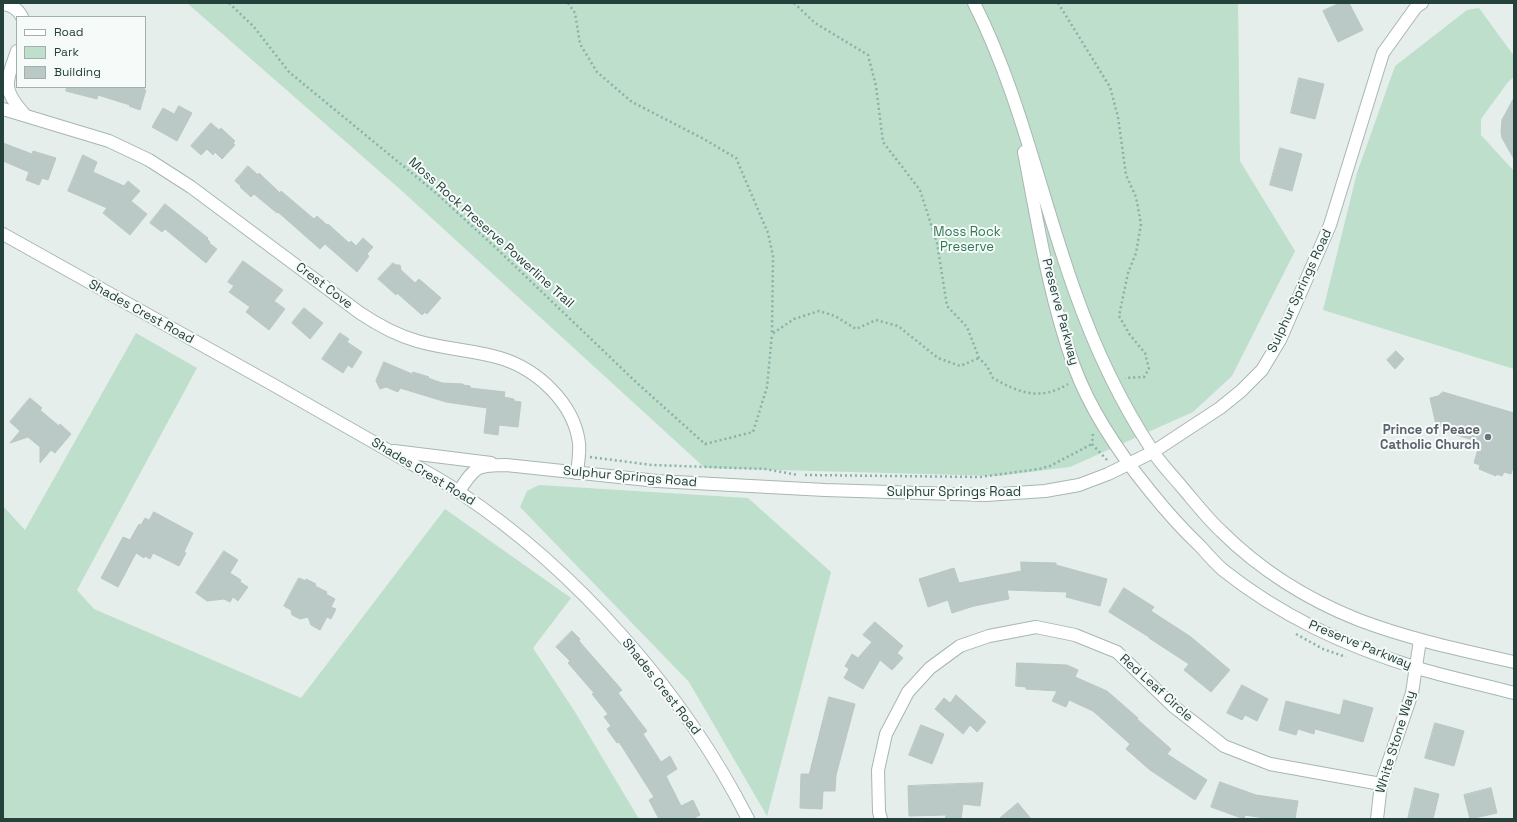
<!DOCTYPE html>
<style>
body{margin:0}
#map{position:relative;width:1517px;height:822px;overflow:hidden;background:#e5eeeb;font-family:"Space Grotesk",sans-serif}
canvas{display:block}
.frame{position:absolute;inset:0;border:4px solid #24413c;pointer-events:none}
.legend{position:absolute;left:16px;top:16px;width:130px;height:72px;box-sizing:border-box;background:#f6faf9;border:1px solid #a2b0ad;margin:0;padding:5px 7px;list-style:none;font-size:12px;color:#24413c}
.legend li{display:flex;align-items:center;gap:8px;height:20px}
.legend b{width:20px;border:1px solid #a2b0ad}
</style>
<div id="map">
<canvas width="1517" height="822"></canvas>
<div class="frame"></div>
<ul class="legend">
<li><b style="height:5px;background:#fff"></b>Road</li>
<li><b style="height:11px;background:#bedfcb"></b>Park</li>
<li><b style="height:11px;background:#bac9c5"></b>Building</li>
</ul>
</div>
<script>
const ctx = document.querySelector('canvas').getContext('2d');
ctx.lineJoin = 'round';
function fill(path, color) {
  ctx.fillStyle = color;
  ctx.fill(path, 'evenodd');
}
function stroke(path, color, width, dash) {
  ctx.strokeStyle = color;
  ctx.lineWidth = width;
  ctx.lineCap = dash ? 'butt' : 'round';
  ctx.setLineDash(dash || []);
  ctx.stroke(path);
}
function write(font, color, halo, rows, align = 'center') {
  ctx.font = font + ' "Space Grotesk",sans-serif';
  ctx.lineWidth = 4;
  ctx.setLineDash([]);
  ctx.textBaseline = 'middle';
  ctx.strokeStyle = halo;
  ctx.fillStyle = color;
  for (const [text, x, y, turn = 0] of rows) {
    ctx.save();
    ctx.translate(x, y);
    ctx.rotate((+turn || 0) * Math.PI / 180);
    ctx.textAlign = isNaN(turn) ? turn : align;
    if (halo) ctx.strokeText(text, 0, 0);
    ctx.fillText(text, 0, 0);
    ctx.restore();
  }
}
fill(new Path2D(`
 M 187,3 L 1238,3 L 1240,161 L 1295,251 L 1232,376 L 1193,412 L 1070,467 L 997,476 L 705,468 L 402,191 Z
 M 1479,8 L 1514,56 L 1514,77 L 1508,82 L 1481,119 L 1481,135 L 1514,171 L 1514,369 L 1323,310 L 1357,173 L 1395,66 L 1467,10 Z
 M 136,333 L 197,368 L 77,590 L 94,609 L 301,698 L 445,509 L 571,598 L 533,648 L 575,712 L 639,819 L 3,819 L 3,506 L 25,530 Z
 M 539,485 L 748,498 L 831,572 L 767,816 L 689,682 L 520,507 L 527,491 Z`), '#bedfcb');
const building = new Path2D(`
 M 1340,3 L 1349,3 L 1363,30 L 1338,42 L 1323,11 Z
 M 1299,78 L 1324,84 L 1315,119 L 1291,113 Z
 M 67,87 L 145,87 L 144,90 L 146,90 L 140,110 L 129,106 L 130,105 L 98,95 L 97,99 L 66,91 Z
 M 1514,98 L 1514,159 L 1502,138 L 1501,132 L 1502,120 Z
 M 179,106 L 192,113 L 177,141 L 152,127 L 163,108 L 174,114 Z
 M 211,123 L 219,130 L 221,128 L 235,141 L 233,143 L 235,145 L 222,159 L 215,152 L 213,155 L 207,149 L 201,155 L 191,146 Z
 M 3,143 L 32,154 L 33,151 L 56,158 L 48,180 L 42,178 L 39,185 L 26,180 L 29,172 L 3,161 Z
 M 1280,148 L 1302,154 L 1292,191 L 1270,185 Z
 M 83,155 L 97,162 L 93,172 L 124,186 L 128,181 L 140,191 L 131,201 L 147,214 L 130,235 L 103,213 L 107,208 L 68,191 Z
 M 248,166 L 258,175 L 259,173 L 280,193 L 281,191 L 314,219 L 317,216 L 327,225 L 328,224 L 349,243 L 351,241 L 356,246 L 363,238 L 373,247 L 367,254 L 369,256 L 357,272 L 325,244 L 320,249 L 278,212 L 277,213 L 254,194 L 251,197 L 240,187 L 241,186 L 235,181 Z
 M 165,204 L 208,238 L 207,239 L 210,242 L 209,243 L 217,249 L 206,263 L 165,229 L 162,232 L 150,223 Z
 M 243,261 L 283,290 L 274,301 L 285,309 L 269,330 L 246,312 L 250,307 L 229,292 L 234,286 L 228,282 Z
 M 393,263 L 396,265 L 400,265 L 401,270 L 415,283 L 419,279 L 441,298 L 427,314 L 425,312 L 422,315 L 397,293 L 396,295 L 378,279 Z
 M 304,308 L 323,323 L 310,339 L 292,323 Z
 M 340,333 L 349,339 L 347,342 L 362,352 L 352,368 L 348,365 L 343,373 L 322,359 Z
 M 1396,351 L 1404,359 L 1395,369 L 1387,360 Z
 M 384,362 L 412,374 L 413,372 L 429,377 L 428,378 L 442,383 L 463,384 L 463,385 L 470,386 L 470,388 L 505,392 L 504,397 L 514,399 L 514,401 L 521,402 L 518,427 L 499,425 L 498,435 L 484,433 L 487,408 L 446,402 L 400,388 L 398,392 L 386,387 L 380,389 L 376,381 Z
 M 1443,392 L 1514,413 L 1514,464 L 1511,474 L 1504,472 L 1502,476 L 1496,474 L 1496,476 L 1479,469 L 1480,465 L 1474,463 L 1480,442 L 1446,432 L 1444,427 L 1436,425 L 1430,398 L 1438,396 Z
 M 30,398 L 42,408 L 40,410 L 59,426 L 60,424 L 71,434 L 55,453 L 51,450 L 40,463 L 40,447 L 28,437 L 10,443 L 20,431 L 10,422 Z
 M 154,512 L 193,533 L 184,552 L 186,553 L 179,566 L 153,553 L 150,559 L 145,556 L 144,558 L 136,553 L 118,587 L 101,578 L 123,537 L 130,540 L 139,524 L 141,525 L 145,518 L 149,520 Z
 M 224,551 L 238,560 L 230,573 L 241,580 L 240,582 L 248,587 L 238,601 L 233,597 L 230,602 L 224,599 L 207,601 L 196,593 Z
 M 1021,562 L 1056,563 L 1056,565 L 1107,579 L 1100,606 L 1066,597 L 1067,592 L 1007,590 L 1009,599 L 974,606 L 952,613 L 948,600 L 928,607 L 919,579 L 954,568 L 959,583 L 1021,571 Z
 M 299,578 L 306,581 L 306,579 L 316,584 L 315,586 L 327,592 L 326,594 L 335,599 L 331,607 L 336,609 L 331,619 L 327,617 L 320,630 L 311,625 L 308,617 L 300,619 L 292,615 L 291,610 L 284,606 Z
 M 1124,588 L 1154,607 L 1151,611 L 1191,637 L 1230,670 L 1211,692 L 1184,670 L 1189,664 L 1149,638 L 1149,637 L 1109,612 Z
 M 875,622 L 903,646 L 897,653 L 903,658 L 892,670 L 880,660 L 863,689 L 844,678 L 849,669 L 845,666 L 852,654 L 858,658 L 872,642 L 863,635 Z
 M 572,631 L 580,639 L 579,641 L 622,690 L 618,693 L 647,731 L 643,734 L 661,762 L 670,756 L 677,769 L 666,776 L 681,806 L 693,800 L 700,815 L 692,819 L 659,819 L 649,800 L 654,797 L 619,742 L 617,743 L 607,729 L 611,726 L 604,717 L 608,714 L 592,694 L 594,693 L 568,663 L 570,661 L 556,647 Z
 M 1017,663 L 1067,665 L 1078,670 L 1075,677 L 1107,691 L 1138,718 L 1137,719 L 1171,749 L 1167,754 L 1207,780 L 1195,800 L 1150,770 L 1126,749 L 1130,744 L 1093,711 L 1069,700 L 1066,707 L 1052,701 L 1057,691 L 1026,689 L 1026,687 L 1016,686 Z
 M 1242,685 L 1268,699 L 1257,721 L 1245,715 L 1242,720 L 1227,713 Z
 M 956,695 L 986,722 L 977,732 L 970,725 L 963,734 L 935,709 L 944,698 L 950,703 Z
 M 829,697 L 855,704 L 836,775 L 835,791 L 823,791 L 822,809 L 800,808 L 801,774 L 809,774 Z
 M 1344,700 L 1373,708 L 1363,742 L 1315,729 L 1314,734 L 1298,729 L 1296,735 L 1279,730 L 1286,701 L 1340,715 Z
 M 1435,723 L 1464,731 L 1454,766 L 1425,758 Z
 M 921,725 L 944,734 L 932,764 L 909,755 Z
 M 1220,782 L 1256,795 L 1298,801 L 1295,819 L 1271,819 L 1245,815 L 1244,819 L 1211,807 Z
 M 983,783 L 980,806 L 963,804 L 961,819 L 945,819 L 946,815 L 909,816 L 908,786 Z
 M 1415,788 L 1439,794 L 1433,819 L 1408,819 Z
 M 1491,788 L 1497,813 L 1470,819 L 1464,795 Z
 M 1018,803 L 1031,819 L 999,819 Z`);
fill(building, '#bac9c5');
stroke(building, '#b7c8c3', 1);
const minor = new Path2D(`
 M 3,4 C 12,5 18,9 22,17
 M 17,51 C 6,83 1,89 26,116
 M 3,109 L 109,141 L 149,160 L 191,187 L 360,313 C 378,325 396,335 417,341 C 444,349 473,350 500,358 C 537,369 574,403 579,443 C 580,453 578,463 577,473
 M 881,819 L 879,812 L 878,770 L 886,734 L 908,692 L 930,668 L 960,646 L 989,636 L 1036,627 L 1075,635 L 1117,652 L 1173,706 L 1224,746 L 1270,764 L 1381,784
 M 1377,819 L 1381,784 L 1412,693 L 1420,640`);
const tertiary = new Path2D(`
 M 974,3 C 1020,94 1040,194 1074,289 C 1094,346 1119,400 1152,450 C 1160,463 1171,474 1181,486 C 1194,501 1206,517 1221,531 C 1259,569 1308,600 1359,620 C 1409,639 1461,650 1514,662
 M 1024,152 C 1038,224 1049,297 1074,366 C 1091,412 1119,453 1150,491 C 1166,511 1182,529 1201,547 C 1208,555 1215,563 1223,570 C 1281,616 1344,645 1414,667 C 1446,677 1481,684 1514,693
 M 3,234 C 92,284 181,334 270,383 C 315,409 360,434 405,460 C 423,470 442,480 459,492 C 577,570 684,693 748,819
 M 394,451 L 491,463
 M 459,491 C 475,467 476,465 506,465 L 657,481 L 825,490 L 986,495 L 1045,491 L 1079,485 L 1108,474 L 1153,452 L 1220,408 L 1241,391 L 1262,370 L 1280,340 L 1330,225 L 1383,53 L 1416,7 L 1422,3`);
stroke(minor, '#a7b7b3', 14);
stroke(tertiary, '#a7b7b3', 14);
stroke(new Path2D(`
 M 229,3 L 254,27 L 289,72 L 436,193 L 496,248 L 637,383 L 705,444 L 753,432 L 767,387 L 772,334
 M 568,3 L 575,13 L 580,44 L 597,72 L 632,102 L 702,138 L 736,158 L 768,233 L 773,256 L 772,334 L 794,319 L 819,311 L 835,316 L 856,329 L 876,320 L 898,326 L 938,358 L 960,366 L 979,358
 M 794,3 L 815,23 L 868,55 L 876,86 L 883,142 L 920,190 L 937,243 L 947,306 L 967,327 L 979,358 L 987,366 L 993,378 C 1019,393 1040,401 1068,384
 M 1058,3 L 1110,87 L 1118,117 L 1126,175 L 1136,197 L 1141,224 L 1136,253 L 1128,273 L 1119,316 L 1130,335 L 1145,353 L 1149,369 L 1144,377 L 1125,378
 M 1093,434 L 1092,444 L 1107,460
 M 590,457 L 652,465 L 765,469 L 798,475
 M 805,475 L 980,477 L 1039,469 L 1050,466 L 1092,444
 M 1296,634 L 1323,649 L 1346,657`), '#86b2a9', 2.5, [2, 3]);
stroke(minor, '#fff', 12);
stroke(tertiary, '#fff', 12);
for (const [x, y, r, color] of [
 [1488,437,4,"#6b7280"]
]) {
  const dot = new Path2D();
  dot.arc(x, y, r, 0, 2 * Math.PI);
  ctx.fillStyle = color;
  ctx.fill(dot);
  stroke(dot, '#f6faf9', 1.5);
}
write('13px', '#2e7853', '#f6faf9', [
 ["Moss Rock",967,232],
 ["Preserve",967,247]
]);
write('13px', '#24413c', '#f6faf9', [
 ["Moss Rock Preserve Powerline Trail",491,233,42],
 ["Crest Cove",324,286,37],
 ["Sulphur Springs Road",1300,291,-65],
 ["Shades Crest Road",141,312,29],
 ["Preserve Parkway",1060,312,75],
 ["Shades Crest Road",423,472,31],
 ["Sulphur Springs Road",630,477,5],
 ["Sulphur Springs Road",954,492],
 ["Preserve Parkway",1360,645,22],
 ["Shades Crest Road",661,687,52],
 ["Red Leaf Circle",1156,688,42],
 ["White Stone Way",1396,742,-73]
]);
write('bold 13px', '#5b616d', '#f6faf9', [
 ["Prince of Peace",1480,430],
 ["Catholic Church",1480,445]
], 'right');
</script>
